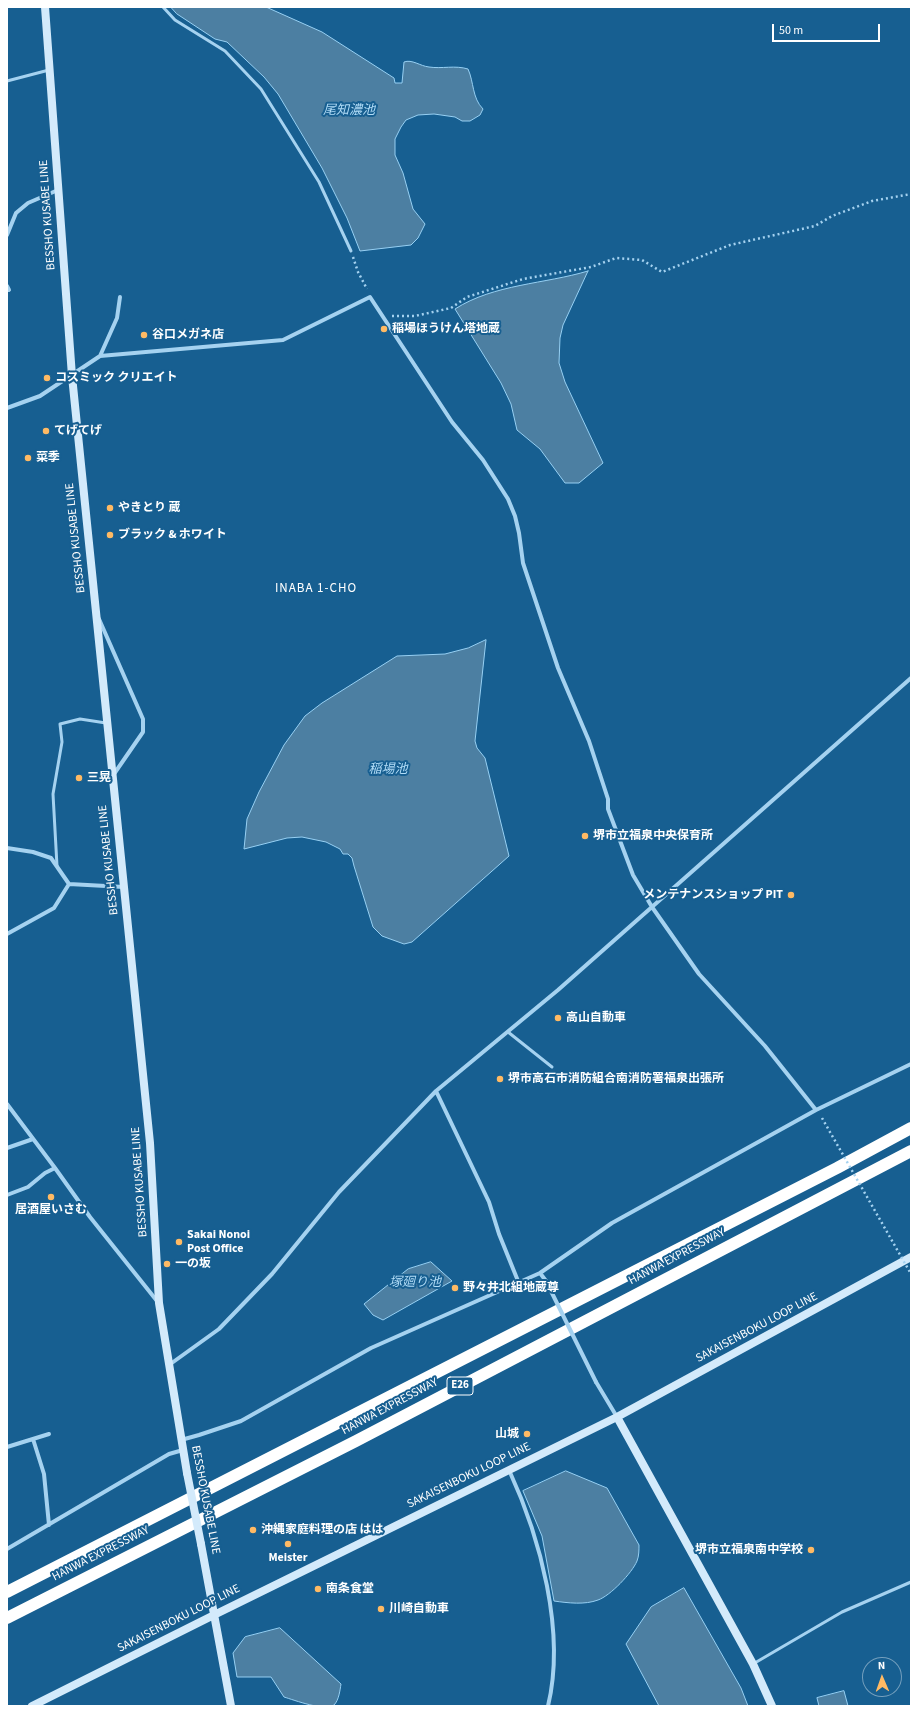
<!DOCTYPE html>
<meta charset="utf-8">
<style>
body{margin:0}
#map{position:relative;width:918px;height:1713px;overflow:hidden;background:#175f91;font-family:"Source Sans 3",sans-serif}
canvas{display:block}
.frame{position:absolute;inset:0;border:8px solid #fff;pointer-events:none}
.north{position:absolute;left:862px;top:1657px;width:40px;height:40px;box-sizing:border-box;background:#175f91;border:1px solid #749fbd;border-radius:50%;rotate:358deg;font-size:11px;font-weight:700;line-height:16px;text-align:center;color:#fff}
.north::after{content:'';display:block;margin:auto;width:14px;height:18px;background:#ffba64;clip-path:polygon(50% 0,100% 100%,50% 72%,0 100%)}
.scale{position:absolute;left:772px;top:24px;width:108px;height:18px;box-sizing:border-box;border:2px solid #fff;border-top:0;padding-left:5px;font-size:12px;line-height:14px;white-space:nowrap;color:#fff;-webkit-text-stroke:3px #175f91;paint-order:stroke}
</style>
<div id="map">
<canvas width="918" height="1713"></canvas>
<div class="frame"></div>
<div class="north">N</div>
<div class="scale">50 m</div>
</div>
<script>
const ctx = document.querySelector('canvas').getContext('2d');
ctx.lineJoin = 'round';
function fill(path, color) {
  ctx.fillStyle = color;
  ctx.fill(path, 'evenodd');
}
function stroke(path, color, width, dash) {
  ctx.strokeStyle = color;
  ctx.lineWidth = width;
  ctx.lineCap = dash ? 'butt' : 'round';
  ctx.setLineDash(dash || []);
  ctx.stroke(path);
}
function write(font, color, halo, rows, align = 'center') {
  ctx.font = font + ' "Source Sans 3","Noto Sans JP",sans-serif';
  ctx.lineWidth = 4;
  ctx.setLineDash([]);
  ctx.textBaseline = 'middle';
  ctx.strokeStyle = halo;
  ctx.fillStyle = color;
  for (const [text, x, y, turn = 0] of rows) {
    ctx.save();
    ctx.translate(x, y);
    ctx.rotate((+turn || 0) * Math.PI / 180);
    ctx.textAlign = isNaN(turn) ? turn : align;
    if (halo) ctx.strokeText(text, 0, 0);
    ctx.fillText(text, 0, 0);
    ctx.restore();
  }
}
const water = new Path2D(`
 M 171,7 L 266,7 L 322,32 L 394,78 L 395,83 L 402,83 L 404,62 C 412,59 420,66 429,67 C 442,69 455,65 468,69 C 474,82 472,98 483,109 L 480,115 L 470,121 L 462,121 L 455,117 L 434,114 L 418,115 L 406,120 L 401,127 L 395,139 L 395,155 L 403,173 L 413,209 L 425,224 L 418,238 L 411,245 L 360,251 L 347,218 L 322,168 L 278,94 L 264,77 L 227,42 L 215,39 L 177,14 Z
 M 588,271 L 563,325 L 560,338 L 559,363 L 565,382 L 603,463 L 579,483 L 565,483 L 540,449 L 517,430 L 511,404 L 501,383 L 455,309 C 494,284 545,284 588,271 Z
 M 486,640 L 475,741 L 477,748 L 485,758 L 509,856 L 412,942 L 404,944 L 382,936 L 373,927 L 354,866 L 352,858 L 348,854 L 343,854 L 340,849 L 326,842 L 302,837 L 287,838 L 244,849 L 247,819 L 259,792 L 284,745 L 305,716 L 322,703 L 397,656 L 445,654 L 468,648 Z
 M 431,1262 L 452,1281 L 383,1320 L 373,1315 L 364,1304 L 408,1269 Z
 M 566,1471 L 607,1488 L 639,1545 C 639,1550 639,1556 637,1561 C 632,1573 610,1596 598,1600 C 585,1605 568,1603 554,1601 L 542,1536 L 523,1491 Z
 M 684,1588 L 741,1688 L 748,1706 L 659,1706 L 626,1644 L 651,1607 Z
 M 280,1628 L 341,1684 C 340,1690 339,1700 334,1705 C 326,1712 294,1700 284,1697 L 271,1677 L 237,1677 L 233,1653 L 245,1637 Z
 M 844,1691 L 848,1706 L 819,1706 L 817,1698 Z`);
fill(water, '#4c7fa2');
stroke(water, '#97d0f3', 1);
stroke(new Path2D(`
 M 353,257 L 358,272 L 367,289
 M 392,316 L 415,316 L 451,308 L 467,297 L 523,279 L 591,267 L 616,258 L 642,260 L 662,272 L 730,245 L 815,226 L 832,216 L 872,201 L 911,194`), '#a5d2f0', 2.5, [2, 3]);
stroke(new Path2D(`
 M 163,7 L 175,20 L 225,51 L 261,89 L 319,182 L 351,251
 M 7,81 L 49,70
 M 57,866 L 53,794 L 62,742 L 60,724 L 80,719 L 106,723
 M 508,1032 L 552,1067
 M 753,1664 L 842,1612 L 911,1582`), '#a5d2f0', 3);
stroke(new Path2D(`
 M 7,235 L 16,213 L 28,203 L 58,190
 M 7,286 L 9,290
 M 100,356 L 283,340 L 370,297 L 452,422 L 483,460 L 508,499 L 515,516 L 519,533 L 523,563 L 558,668 L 589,741 L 608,799 L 608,809 L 633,875 L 652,907 L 699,974 L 765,1046 L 816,1110
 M 7,408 L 40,396 L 100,356 L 117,318 L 120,297
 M 99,619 L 143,719 L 143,732 L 114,774
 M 7,848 L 33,852 L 51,858 L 69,884 L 124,887
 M 7,934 L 54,908 L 69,884
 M 436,1091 L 489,1202 L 499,1234 L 518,1281
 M 7,1104 L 55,1168 L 90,1217 L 157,1301
 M 7,1148 L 33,1139
 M 7,1195 L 28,1187 L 45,1173 L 55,1168
 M 540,1273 L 546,1281
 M 169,1365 L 219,1329 L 272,1274 L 339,1192 L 436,1091 L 558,990 L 911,678
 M 596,1382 L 617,1417
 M 33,1439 L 44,1474 L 49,1525
 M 181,1440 L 199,1435 L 241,1421 L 371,1348 L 540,1273 L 612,1223 L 816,1110 L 911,1064
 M 7,1447 L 49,1434
 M 509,1470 C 540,1537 566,1632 548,1706
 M 7,1549 L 169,1454 L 183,1450`), '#a5d2f0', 4);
stroke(new Path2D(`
 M 45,7 L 72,376 L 150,1143 L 159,1303 L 187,1473
 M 617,1417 L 753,1664 L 772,1706
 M 201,1544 L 231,1706
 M 32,1706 L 214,1615 L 617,1417 L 911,1257`), '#d3eafb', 8);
stroke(new Path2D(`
 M 7,1592 L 837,1168 L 911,1128
 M 7,1618 L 356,1441 L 911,1151`), '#fff', 12);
stroke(new Path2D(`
 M 822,1118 L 911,1274`), '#a5d2f0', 2.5, [2, 3]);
stroke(new Path2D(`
 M 546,1281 L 596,1382`), '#a5d2f0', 4);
stroke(new Path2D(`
 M 187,1473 L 201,1544`), '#d3eafb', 8);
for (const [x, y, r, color] of [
 [384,329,4,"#ffba64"],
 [144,335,4,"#ffba64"],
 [47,378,4,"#ffba64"],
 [46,431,4,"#ffba64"],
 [28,458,4,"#ffba64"],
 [110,508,4,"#ffba64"],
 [110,535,4,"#ffba64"],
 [79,778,4,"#ffba64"],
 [585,836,4,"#ffba64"],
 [791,895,4,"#ffba64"],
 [558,1018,4,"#ffba64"],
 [500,1079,4,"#ffba64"],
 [51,1197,4,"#ffba64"],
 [179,1242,4,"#ffba64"],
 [167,1264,4,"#ffba64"],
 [455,1288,4,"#ffba64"],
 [527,1434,4,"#ffba64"],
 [253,1530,4,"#ffba64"],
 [288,1544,4,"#ffba64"],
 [811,1550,4,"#ffba64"],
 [318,1589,4,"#ffba64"],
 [381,1609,4,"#ffba64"]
]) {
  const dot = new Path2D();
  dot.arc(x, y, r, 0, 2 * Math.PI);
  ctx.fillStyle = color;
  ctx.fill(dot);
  stroke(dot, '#175f91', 1.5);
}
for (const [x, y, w] of [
 [460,1386,26]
]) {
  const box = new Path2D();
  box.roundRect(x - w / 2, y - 9, w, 18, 3);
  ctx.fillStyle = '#175f91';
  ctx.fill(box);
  stroke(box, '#fff', 1);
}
write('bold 11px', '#fff', null, [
 ["E26",460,1386]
]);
write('12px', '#fff', '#175f91', [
 ["BESSHO KUSABE LINE",48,215,-94],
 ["BESSHO KUSABE LINE",76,538,-96],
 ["BESSHO KUSABE LINE",109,860,-96],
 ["BESSHO KUSABE LINE",140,1182,-94],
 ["HANWA EXPRESSWAY",677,1257,-28],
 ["SAKAISENBOKU LOOP LINE",757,1328,-28],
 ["HANWA EXPRESSWAY",390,1407,-28],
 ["SAKAISENBOKU LOOP LINE",469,1476,-26],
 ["BESSHO KUSABE LINE",205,1500,79],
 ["HANWA EXPRESSWAY",101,1554,-27],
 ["SAKAISENBOKU LOOP LINE",179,1619,-27]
]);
write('bold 12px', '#fff', '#175f91', [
 ["稲場ほうけん塔地蔵",392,329],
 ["谷口メガネ店",152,335],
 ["コスミック クリエイト",55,378],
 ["てげてげ",54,431],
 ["菜季",36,458],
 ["やきとり 蔵",118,508],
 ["ブラック & ホワイト",118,535],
 ["三晃",87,778],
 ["堺市立福泉中央保育所",593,836],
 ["メンテナンスショップ PIT",783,895,"right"],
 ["高山自動車",566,1018],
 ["堺市高石市消防組合南消防署福泉出張所",508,1079],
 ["居酒屋いさむ",51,1210,"center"],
 ["Sakai Nonoi",187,1235],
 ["Post Office",187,1249],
 ["一の坂",175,1264],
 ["野々井北組地蔵尊",463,1288],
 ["山城",519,1434,"right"],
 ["沖縄家庭料理の店 はは",261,1530],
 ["堺市立福泉南中学校",803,1550,"right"],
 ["Meister",288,1558,"center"],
 ["南条食堂",326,1589],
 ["川崎自動車",389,1609]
], 'left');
write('italic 13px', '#b1dcf7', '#175f91', [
 ["尾知濃池",349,111],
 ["稲場池",388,770],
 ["塚廻り池",415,1283]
]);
ctx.letterSpacing = '1px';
write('13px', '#fff', '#175f91', [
 ["INABA 1-CHO",316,589]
]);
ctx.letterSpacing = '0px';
</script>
